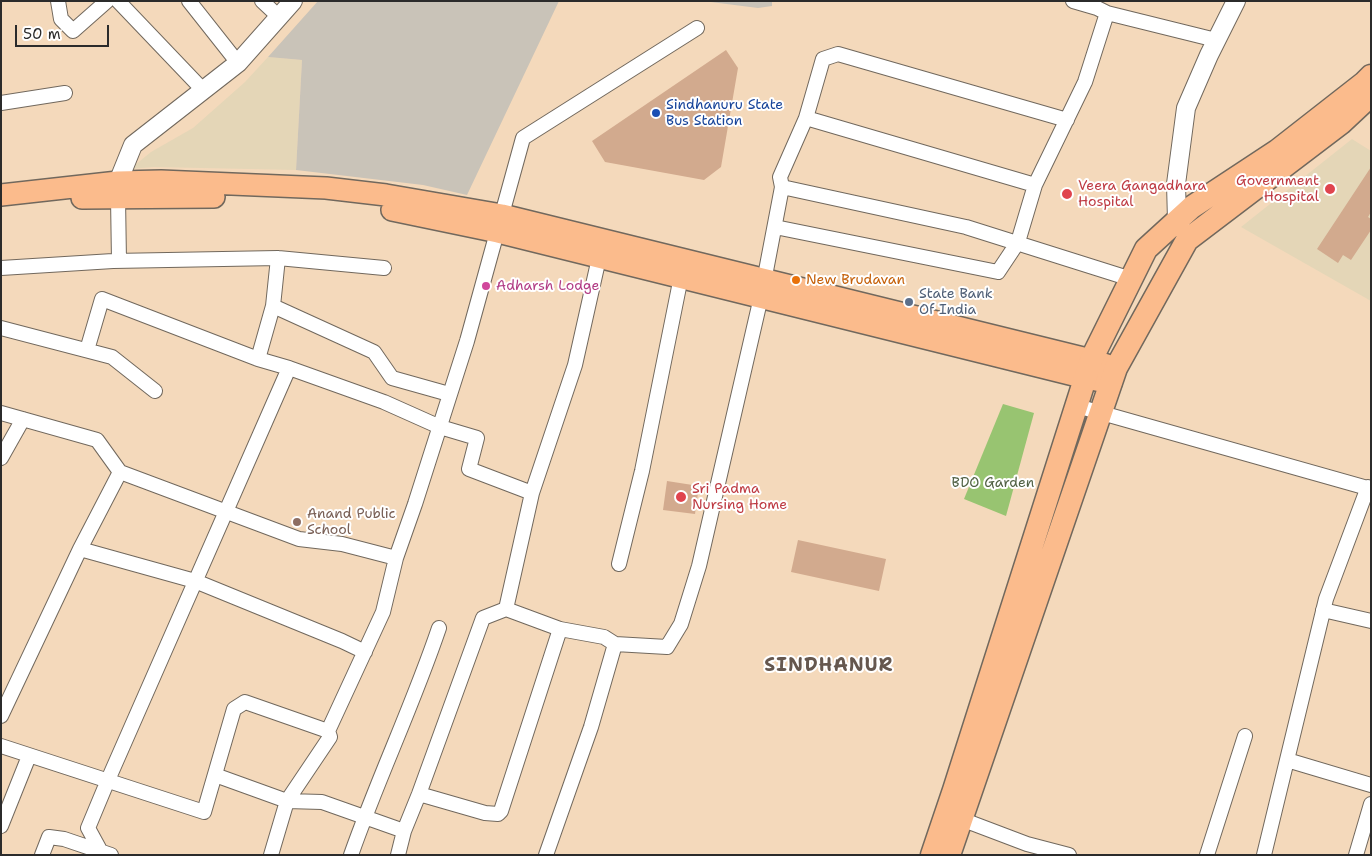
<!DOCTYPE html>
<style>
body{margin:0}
#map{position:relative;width:1372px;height:856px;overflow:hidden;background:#f4d9bb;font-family:"Shantell Sans",sans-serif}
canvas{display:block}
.frame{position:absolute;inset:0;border:2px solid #2b2b2b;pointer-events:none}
.scale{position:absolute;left:15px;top:25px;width:94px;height:22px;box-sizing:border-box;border:2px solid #2b2b2b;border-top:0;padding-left:6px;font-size:15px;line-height:18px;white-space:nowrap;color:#2b2b2b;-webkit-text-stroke:4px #fff;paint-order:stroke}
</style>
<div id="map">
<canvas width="1372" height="856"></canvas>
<div class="frame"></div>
<div class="scale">50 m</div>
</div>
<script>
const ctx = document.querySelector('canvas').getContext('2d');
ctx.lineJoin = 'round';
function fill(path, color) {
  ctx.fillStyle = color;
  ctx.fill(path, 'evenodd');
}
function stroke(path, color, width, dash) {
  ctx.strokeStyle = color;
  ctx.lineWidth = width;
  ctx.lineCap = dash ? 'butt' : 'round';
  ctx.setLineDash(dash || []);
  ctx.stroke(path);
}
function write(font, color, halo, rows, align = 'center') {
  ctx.font = font + ' "Shantell Sans",sans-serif';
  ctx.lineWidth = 4;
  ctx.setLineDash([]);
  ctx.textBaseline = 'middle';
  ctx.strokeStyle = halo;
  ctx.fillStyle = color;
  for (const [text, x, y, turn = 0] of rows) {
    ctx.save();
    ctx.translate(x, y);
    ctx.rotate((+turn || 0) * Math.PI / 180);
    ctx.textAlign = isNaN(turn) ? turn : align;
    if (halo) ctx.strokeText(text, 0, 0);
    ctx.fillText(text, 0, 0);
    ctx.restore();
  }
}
fill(new Path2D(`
 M 268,57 L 302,60 L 296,170 L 154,167 L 130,169 L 151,152 L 193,128 L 245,82 Z
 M 1352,139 L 1371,151 L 1371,301 L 1241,227 Z`), '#e4d6b7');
fill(new Path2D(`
 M 318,1 L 559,1 L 467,195 L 423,185 L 296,170 L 302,60 L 268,57 Z
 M 703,1 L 772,1 L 772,6 L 758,8 Z`), '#c9c3b8');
fill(new Path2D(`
 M 1003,404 L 1034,413 L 1006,516 L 964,499 Z`), '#98c471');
fill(new Path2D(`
 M 726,50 L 738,68 L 721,167 L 704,180 L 605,162 L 592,141 Z
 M 1371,167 L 1371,212 L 1368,217 L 1371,219 L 1371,230 L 1351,260 L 1343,255 L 1338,263 L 1317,249 Z
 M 667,481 L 699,486 L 695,514 L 663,510 Z
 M 798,540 L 886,559 L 879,591 L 791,572 Z`), '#d2aa8e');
const minor = new Path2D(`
 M 58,1 L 61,19 L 73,31 L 107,1
 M 118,1 L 203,90
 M 189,1 L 238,63
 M 262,1 L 279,17
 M 1073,1 L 1097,8 L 1107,13 L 1216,40
 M 1,103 L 65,93
 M 806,118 L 1035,185
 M 782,187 L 966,227 L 1131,279
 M 118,198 L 119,261
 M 775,227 L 998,272 L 1018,242 L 1035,185 L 1085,82 L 1107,13
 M 1,268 L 113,261 L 278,258 L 384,268
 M 273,306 L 374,352 L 392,378 L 449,394
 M 1,328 L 112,357 L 155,391
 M 87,350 L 102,299 L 258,359 L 289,368 L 384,402 L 440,427 L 477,438 L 469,469 L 532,493
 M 258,359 L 273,306 L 278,258
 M 1077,406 L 1371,489
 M 1,413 L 97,440 L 120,472 L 299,539 L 342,544 L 396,558
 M 1,458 L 23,419
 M 80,549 L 195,581 L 342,641 L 365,652
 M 619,564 L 642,471 L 681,277
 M 506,609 L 532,493 L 575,365 L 599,258
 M 1323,610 L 1371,621
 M 1,716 L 80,549 L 120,472
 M 1,746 L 204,812 L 234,709 L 245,702 L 328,731
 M 1287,760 L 1371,785
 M 215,775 L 287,801 L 271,855
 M 419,794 L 485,813 L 498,814 L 501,811 L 560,629
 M 961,819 L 1027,844 L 1069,855
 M 1,826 L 29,756
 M 404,831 L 322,802 L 287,801 L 330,737 L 328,731 L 383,612 L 396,558 L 415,504 L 467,341 L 523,138 L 697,28
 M 100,850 L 88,828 L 108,780 L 289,368
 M 42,855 L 49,837 L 64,839 L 111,855
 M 351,855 C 378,778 413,705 439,628
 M 398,855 L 404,831 L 419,794 L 483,618 L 506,609 L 560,629 L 604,637 L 615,644 L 667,647 L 681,624 L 699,566 L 761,297 L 782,187 L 780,177 L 806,118 L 823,59 L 838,54 L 1067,120
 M 546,855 L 591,727 L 615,644
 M 1207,855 L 1245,736
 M 1264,855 L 1326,599 L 1368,487
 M 1356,855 L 1371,804`);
const tertiary = new Path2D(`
 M 118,195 L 118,182 L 133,145 L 238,63 L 293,1
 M 1181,228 L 1177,220 L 1176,184 L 1186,108 L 1209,55 L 1236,1`);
const primary = new Path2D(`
 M 1,195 L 118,182 L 161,181 L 326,188 L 386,195 L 502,215 L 1091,360 L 1116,368
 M 82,198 L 214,197
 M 392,210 L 498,232 L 1086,378 L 1111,383`);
const trunk = new Path2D(`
 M 932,855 L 954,790 L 1091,360 L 1146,249 L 1192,207 L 1277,151 L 1364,83 L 1371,76
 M 949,855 L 1116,368 L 1187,240 L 1341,123 L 1371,95`);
stroke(minor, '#71685d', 16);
stroke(tertiary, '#71685d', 20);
stroke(primary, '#71685d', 24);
stroke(trunk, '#71685d', 25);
stroke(minor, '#fff', 14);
stroke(tertiary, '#fff', 18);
stroke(primary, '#fbbb8c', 21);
stroke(trunk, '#fbbb8c', 22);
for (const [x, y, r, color] of [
 [656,113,5,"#1a4fb4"],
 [1330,189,6,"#e0444e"],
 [1067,194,6,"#e0444e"],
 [796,280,5,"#e8710a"],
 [486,286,5,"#d1479c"],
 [909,302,5,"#5c6f8a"],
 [681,497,6,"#e0444e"],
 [297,522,5,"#8d6e63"]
]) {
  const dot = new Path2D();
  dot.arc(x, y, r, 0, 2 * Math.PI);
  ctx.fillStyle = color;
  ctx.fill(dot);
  stroke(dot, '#fff', 2);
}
write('14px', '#164399', '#fff', [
 ["Sindhanuru State",666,105],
 ["Bus Station",666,121]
], 'left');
write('14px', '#be3a42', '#fff', [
 ["Government",1319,181,"right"],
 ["Hospital",1319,197,"right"],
 ["Veera Gangadhara",1078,186],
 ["Hospital",1078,202],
 ["Sri Padma",692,489],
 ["Nursing Home",692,505]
], 'left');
write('14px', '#c56008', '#fff', [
 ["New Brudavan",806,280]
], 'left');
write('14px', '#b23c85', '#fff', [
 ["Adharsh Lodge",496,286]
], 'left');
write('14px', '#4e5e75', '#fff', [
 ["State Bank",919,294],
 ["Of India",919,310]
], 'left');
write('14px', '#516144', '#fff', [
 ["BDO Garden",993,483]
]);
write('14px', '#785e54', '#fff', [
 ["Anand Public",307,514],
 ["School",307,530]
], 'left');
ctx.letterSpacing = '1px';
write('bold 19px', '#65574e', '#fff', [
 ["SINDHANUR",829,666]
]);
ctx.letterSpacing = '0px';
</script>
